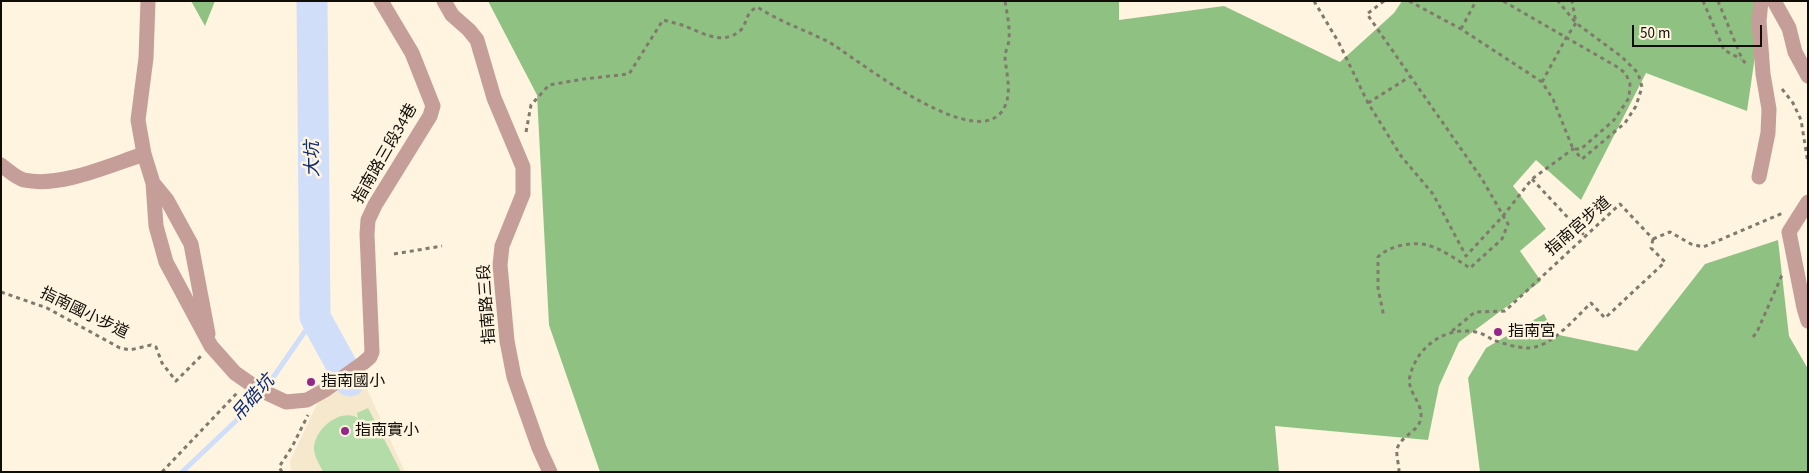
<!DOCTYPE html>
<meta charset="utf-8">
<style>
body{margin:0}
#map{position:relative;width:1809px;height:473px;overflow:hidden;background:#fef4e0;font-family:"Source Sans 3",sans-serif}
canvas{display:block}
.frame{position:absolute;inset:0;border:2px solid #100d07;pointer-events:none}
.scale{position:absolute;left:1632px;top:25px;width:130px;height:22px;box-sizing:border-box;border:2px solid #100d07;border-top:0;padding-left:6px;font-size:15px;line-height:18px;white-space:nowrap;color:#100d07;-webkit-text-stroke:4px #fef4e0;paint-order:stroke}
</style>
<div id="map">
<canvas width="1809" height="473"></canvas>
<div class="frame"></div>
<div class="scale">50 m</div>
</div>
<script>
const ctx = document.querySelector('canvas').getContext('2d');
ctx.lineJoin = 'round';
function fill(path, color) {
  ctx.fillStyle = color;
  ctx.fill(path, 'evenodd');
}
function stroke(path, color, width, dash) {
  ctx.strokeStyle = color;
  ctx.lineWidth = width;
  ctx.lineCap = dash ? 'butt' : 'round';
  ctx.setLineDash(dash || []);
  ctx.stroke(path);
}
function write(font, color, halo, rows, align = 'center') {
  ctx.font = font + ' "Source Sans 3","Noto Sans TC",sans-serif';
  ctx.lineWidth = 5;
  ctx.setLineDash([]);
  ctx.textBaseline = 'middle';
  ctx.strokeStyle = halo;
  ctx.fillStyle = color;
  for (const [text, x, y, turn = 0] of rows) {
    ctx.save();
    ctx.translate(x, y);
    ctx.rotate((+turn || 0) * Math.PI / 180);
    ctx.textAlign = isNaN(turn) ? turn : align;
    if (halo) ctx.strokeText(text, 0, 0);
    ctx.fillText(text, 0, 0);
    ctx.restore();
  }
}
fill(new Path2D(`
 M 360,374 L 405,472 L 291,472 L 290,461 L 318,402 Z`), '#f5e8cd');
fill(new Path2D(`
 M 368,408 L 401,472 L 323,472 C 320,465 315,458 314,450 C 313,430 340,407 358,418 L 357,413 Z`), '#b3dca9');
fill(new Path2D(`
 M 191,1 L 215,1 L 205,26 Z
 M 488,1 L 1119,1 L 1119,20 L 1224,6 L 1340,62 L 1394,13 L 1402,1 L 1763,1 L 1747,111 L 1646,73 L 1581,200 L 1536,160 L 1513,186 L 1546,229 L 1520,251 L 1541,281 L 1459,342 L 1439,386 L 1428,440 L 1275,426 L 1279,472 L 600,472 L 549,325 L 537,95 Z
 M 1778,240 L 1789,336 L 1808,369 L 1808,472 L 1480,472 L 1468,378 L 1486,348 L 1544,314 L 1554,334 L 1637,351 L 1705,264 Z`), '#8fc282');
stroke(new Path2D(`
 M 182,472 L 256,402 L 315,317`), '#d0defa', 5);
stroke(new Path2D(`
 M 312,1 L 315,317 L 350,381`), '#d0defa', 31);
stroke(new Path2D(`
 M 1314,1 L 1339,43 L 1368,103 L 1401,156 L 1433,194 L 1466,256 L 1503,216 L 1532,179 L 1573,149 L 1582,159 L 1625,123 L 1636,106 L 1642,87 L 1638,73 L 1622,57 L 1576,23 L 1558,1
 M 1384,1 L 1367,14 L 1482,179 L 1508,224 L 1502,239 L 1470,268 C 1457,260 1442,249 1427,245 C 1413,241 1388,246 1378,257 L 1378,288 L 1384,317
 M 1409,1 L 1461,29 L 1542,82 L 1553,99 L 1573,149 L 1581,149 L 1614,120 L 1629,98 L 1630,84 L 1626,74 L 1619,68 L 1503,1
 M 1703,1 L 1724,50 L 1741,59
 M 1718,1 L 1742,59 L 1746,64
 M 1461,29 L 1476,1
 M 1542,82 L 1566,38 L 1576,23 L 1572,1
 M 1782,89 L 1793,103 L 1801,120 L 1808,163
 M 1368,103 L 1411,76
 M 526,132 L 531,105 L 549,85 L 584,79 L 629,74 L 663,20 C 670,22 676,23 682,25 C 701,32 721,46 740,31 C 748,23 744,14 757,7 C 773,17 790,25 808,32 C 817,37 827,40 835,46 C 862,63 982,158 1005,106 C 1012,90 1006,73 1005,57 C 1005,51 1009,45 1009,39 C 1010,26 1007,14 1005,1
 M 1532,179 L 1585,236
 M 1653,239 L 1670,232 L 1691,244 L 1703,247 L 1783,213
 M 394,254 L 442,246
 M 1,292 L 47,308 L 120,348 L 130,350 L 151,345 L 156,347 L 162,363 L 176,381 L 201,356
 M 1452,331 L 1475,312 L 1505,311 L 1620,204 L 1653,239
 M 1753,337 L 1757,332 L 1782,275
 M 162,472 L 237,393
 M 282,472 L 279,467 L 292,447 L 308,415
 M 1399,472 C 1399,465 1396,455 1397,449 C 1401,435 1421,431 1421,416 C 1422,402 1406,390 1410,376 C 1417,346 1446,326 1476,332 C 1482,333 1488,337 1493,340 C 1502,343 1517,348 1527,348 C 1550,349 1575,318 1591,303 L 1605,318 L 1665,262 L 1651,248 L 1653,239`), '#807a6d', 3, [4, 4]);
stroke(new Path2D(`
 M 148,1 L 146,58 L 138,120 L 144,154 L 153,183 L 156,226 L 166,262 L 211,346 L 235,373 L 258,389 L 286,402 L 307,400 L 325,390 L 363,363 L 370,357 L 372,352 L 367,234 L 368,220 L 375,205 L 430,116 L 433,106 L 412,53 L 381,1
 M 444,1 L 452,15 L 469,30 L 477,40 L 494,98 L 523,167 L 523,194 L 502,246 L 500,265 L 507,341 L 514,377 L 539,448 L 550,472
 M 1774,1 L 1789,28 L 1795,52 L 1808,76
 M 1,165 C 8,170 16,178 24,180 C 60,188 110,165 144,154
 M 1759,177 L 1768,133 L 1769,109 L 1763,74 L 1759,21 L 1761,1
 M 153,183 L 167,200 L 191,244 L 208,334
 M 1808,202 L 1789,232 L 1804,308 L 1808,321`), '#c59e9a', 15);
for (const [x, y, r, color] of [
 [1498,332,5,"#942789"],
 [311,382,5,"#942789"],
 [345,431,5,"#942789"]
]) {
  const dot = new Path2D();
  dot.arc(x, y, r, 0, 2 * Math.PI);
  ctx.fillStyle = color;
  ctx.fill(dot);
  stroke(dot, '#fef4e0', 2);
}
write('16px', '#100d07', '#fef4e0', [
 ["指南路三段34巷",386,154,-60],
 ["指南宮步道",1579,227,-41],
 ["指南路三段",488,304,-94],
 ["指南國小步道",84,314,26]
]);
write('16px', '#100d07', '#fef4e0', [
 ["指南宮",1508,332],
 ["指南國小",321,382],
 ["指南實小",355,431]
], 'left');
write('italic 18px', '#0d2b75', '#fef4e0', [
 ["大坑",314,159,-91],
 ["吊硞坑",254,399,-49]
]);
</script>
